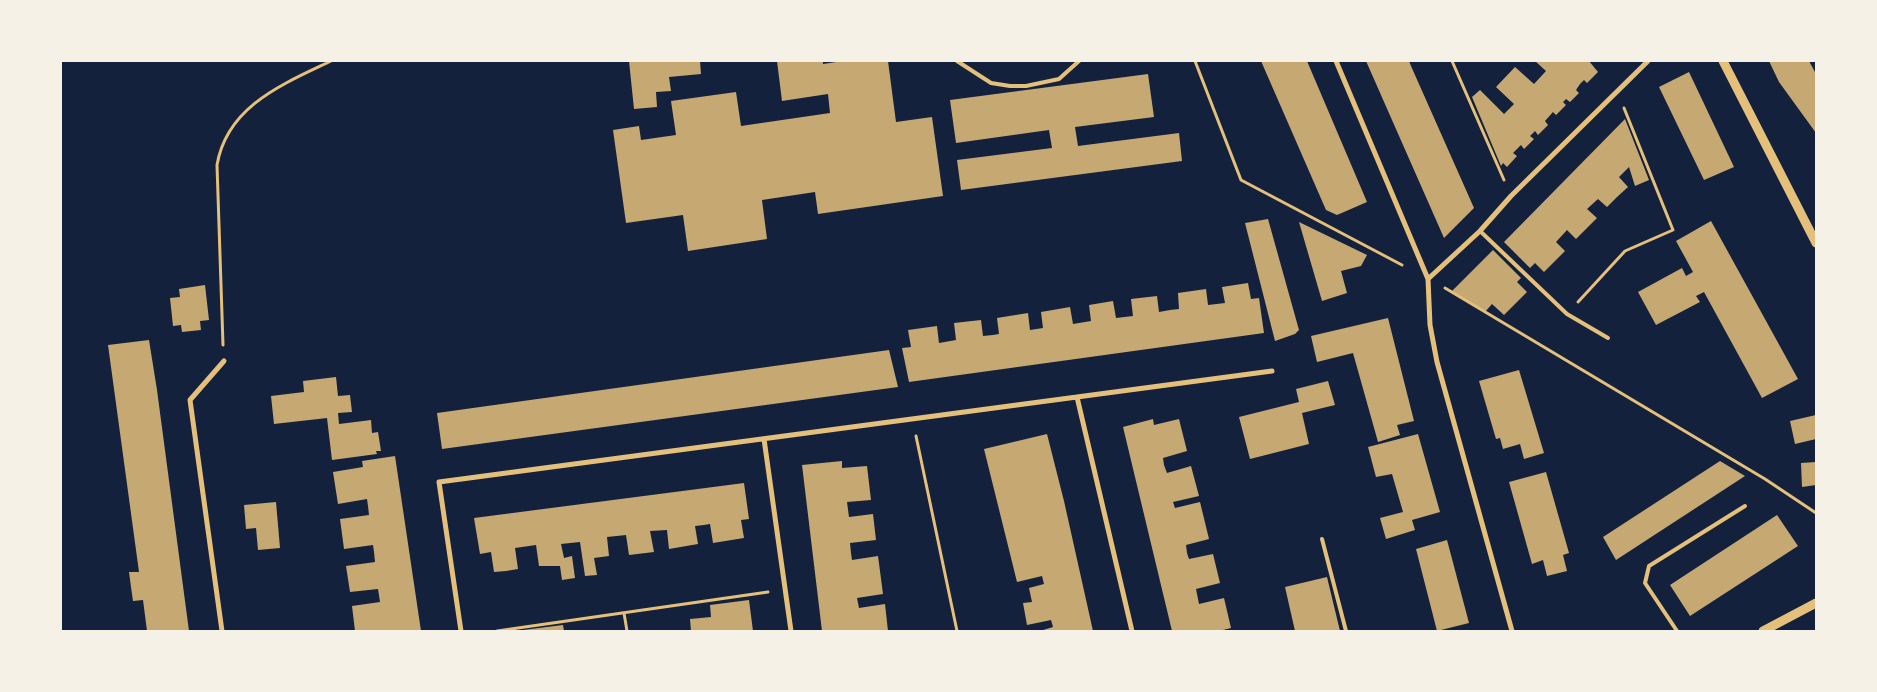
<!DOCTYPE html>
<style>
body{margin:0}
#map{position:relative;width:1877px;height:692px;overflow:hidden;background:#14213d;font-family:"Noto Sans",sans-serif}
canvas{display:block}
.frame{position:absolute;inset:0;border:62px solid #f6f1e7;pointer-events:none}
</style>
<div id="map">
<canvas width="1877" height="692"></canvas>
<div class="frame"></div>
</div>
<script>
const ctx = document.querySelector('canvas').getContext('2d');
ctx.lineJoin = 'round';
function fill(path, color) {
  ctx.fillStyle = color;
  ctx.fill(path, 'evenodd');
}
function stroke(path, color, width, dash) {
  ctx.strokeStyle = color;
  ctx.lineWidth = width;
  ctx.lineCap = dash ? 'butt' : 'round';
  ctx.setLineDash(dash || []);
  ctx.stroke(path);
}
fill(new Path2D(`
 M 629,61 L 700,61 L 701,74 L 669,77 L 671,91 L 656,92 L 657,107 L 634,109 Z
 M 777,61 L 823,61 L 823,64 L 843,61 L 888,61 L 896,122 L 932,117 L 943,196 L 818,214 L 815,192 L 762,200 L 767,239 L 688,251 L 683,215 L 626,223 L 613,130 L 639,126 L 641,140 L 676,135 L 671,101 L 736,92 L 741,126 L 830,113 L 828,94 L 782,101 Z
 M 1261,61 L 1307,61 L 1367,202 L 1337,215 L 1326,210 Z
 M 1366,61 L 1409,61 L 1411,66 L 1474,208 L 1444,238 Z
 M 1535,61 L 1589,61 L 1598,72 L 1587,83 L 1584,80 L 1580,84 L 1576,90 L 1579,93 L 1570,102 L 1566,99 L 1563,102 L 1566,105 L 1556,115 L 1553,112 L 1545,121 L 1548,125 L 1538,135 L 1535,131 L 1530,136 L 1534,139 L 1524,149 L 1521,145 L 1513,153 L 1517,156 L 1507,167 L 1503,163 L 1501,166 L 1472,97 L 1480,90 L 1504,114 L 1514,104 L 1496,87 L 1515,67 L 1534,84 L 1546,71 Z
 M 1769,61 L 1809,61 L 1816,74 L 1816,133 L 1779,82 Z
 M 1689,72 L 1734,167 L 1704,180 L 1659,87 Z
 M 1148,74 L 1154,117 L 1075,127 L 1078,146 L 1179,133 L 1182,161 L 961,190 L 957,160 L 1052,148 L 1049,130 L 956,143 L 950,100 Z
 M 1625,119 L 1649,180 L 1635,186 L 1629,167 L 1619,177 L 1628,187 L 1617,197 L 1607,207 L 1598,199 L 1587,209 L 1597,218 L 1576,239 L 1567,230 L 1556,242 L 1565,251 L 1544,272 L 1535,263 L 1530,268 L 1504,242 Z
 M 1268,219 L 1299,330 L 1295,334 L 1275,341 L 1245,223 Z
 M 1711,221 L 1798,379 L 1762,398 L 1704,292 L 1696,296 L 1700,302 L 1656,325 L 1638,292 L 1682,268 L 1686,276 L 1693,272 L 1676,241 Z
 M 1299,222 L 1367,255 L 1361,266 L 1341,271 L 1347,293 L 1322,301 Z
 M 1493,250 L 1521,278 L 1517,282 L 1527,292 L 1504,315 L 1492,304 L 1485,312 L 1451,292 Z
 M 1248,283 L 1251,299 L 1259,298 L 1264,333 L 909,382 L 902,348 L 911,347 L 908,330 L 937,326 L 939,343 L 956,340 L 954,323 L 981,320 L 983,336 L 993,335 L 999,334 L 997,318 L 1028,313 L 1030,330 L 1043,328 L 1041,312 L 1070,307 L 1073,324 L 1091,321 L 1089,305 L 1113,301 L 1116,318 L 1133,316 L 1131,299 L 1157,296 L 1159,312 L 1170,310 L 1179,309 L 1178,293 L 1206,289 L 1208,305 L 1225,303 L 1222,287 Z
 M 205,285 L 209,320 L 200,321 L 201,330 L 182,332 L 181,325 L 173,326 L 170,298 L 180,297 L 179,289 Z
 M 1388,318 L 1414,421 L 1397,425 L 1400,435 L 1378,442 L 1353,353 L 1317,362 L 1311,336 Z
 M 149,340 L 157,390 L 189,631 L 147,631 L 143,600 L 133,601 L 131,587 L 129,572 L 139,572 L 108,345 Z
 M 889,350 L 898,387 L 442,449 L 437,413 Z
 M 1519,370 L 1544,453 L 1524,459 L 1520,444 L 1503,449 L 1500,438 L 1496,439 L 1479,381 Z
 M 336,377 L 338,396 L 350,395 L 352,412 L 338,413 L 339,424 L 371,420 L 372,433 L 378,432 L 381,451 L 376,451 L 377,454 L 332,460 L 327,418 L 274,424 L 271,396 L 304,392 L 303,381 Z
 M 1328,381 L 1335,405 L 1302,413 L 1309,444 L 1250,459 L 1239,417 L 1299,402 L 1296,389 Z
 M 1816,415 L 1816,439 L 1795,444 L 1790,421 Z
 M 1153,419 L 1154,425 L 1179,419 L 1187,451 L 1163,458 L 1164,465 L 1167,473 L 1191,466 L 1199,496 L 1173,502 L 1175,508 L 1200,502 L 1209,539 L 1186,545 L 1187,553 L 1189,559 L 1213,554 L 1220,583 L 1196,589 L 1199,604 L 1224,598 L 1231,628 L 1219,631 L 1172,631 L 1123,427 Z
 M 1047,434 L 1064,501 L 1093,631 L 1040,631 L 1053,627 L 1051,620 L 1027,625 L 1023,603 L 1032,602 L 1029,588 L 1044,584 L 1042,576 L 1017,582 L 984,449 Z
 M 1418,434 L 1440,512 L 1412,520 L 1415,530 L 1386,539 L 1380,518 L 1403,512 L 1392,474 L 1376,477 L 1368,447 Z
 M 395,456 L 421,631 L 355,631 L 352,606 L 380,602 L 378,589 L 350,592 L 346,566 L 375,562 L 374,552 L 373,545 L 344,549 L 340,519 L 369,515 L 368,506 L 367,499 L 338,504 L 333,472 L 363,467 L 362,461 Z
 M 842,461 L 842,468 L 867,466 L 871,500 L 847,502 L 849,517 L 873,514 L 876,540 L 850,543 L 851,553 L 852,560 L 878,556 L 883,594 L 857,598 L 859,608 L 885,604 L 888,631 L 822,631 L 802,465 Z
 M 1720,461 L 1745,476 L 1616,560 L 1603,537 Z
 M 1816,462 L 1816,485 L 1802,487 L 1801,463 Z
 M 1546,472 L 1569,553 L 1563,555 L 1567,571 L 1547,576 L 1543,560 L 1532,564 L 1509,482 Z
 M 744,483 L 749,519 L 741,520 L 744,538 L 713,543 L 710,524 L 704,525 L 695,526 L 698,544 L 669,549 L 667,530 L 650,531 L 654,552 L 629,555 L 626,535 L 607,537 L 609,556 L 594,558 L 597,575 L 585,576 L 580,542 L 561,544 L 564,558 L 572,556 L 575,578 L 562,580 L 560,566 L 539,566 L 536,545 L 515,548 L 518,569 L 506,571 L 494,572 L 491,552 L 480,554 L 474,518 Z
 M 276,502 L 280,548 L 258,550 L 256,528 L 246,529 L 244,505 Z
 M 1777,515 L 1798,546 L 1690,616 L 1670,585 Z
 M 1447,540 L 1469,623 L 1437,631 L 1416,549 Z
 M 1327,577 L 1340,631 L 1295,631 L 1285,587 Z
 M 749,600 L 753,631 L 691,631 L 690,619 L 711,617 L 710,605 Z
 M 563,625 L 564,631 L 523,631 L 523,630 Z`), '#c6a872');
stroke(new Path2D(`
 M 1195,61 L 1241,180 L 1402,265
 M 1452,61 L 1504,180
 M 1445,288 L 1765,479 L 1816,513
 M 1578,302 L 1625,251 L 1673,230 L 1624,108
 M 223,345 L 217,165 C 227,106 283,84 331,61
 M 916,436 L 957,631
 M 624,613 L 627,631
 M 497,631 L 768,592`), '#e5c07b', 3);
stroke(new Path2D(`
 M 957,61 L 991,83 L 1010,86 L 1026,86 L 1059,79 L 1079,61
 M 1480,231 L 1567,314 L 1608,338
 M 1322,539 L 1346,631
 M 1677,631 L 1645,583 L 1649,566 L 1745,506`), '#e5c07b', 4);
stroke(new Path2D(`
 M 1336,61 L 1428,279
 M 1077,397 L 1132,631
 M 764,439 L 791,631
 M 222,631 L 190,400 L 224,361
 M 461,631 L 439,482 L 1272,371
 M 1512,631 L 1437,362 L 1430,325 L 1428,279 L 1480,231 L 1511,196 L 1648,61`), '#e5c07b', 5);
stroke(new Path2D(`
 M 1723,61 L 1816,243
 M 1763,631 L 1816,603`), '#e5c07b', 9);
</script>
